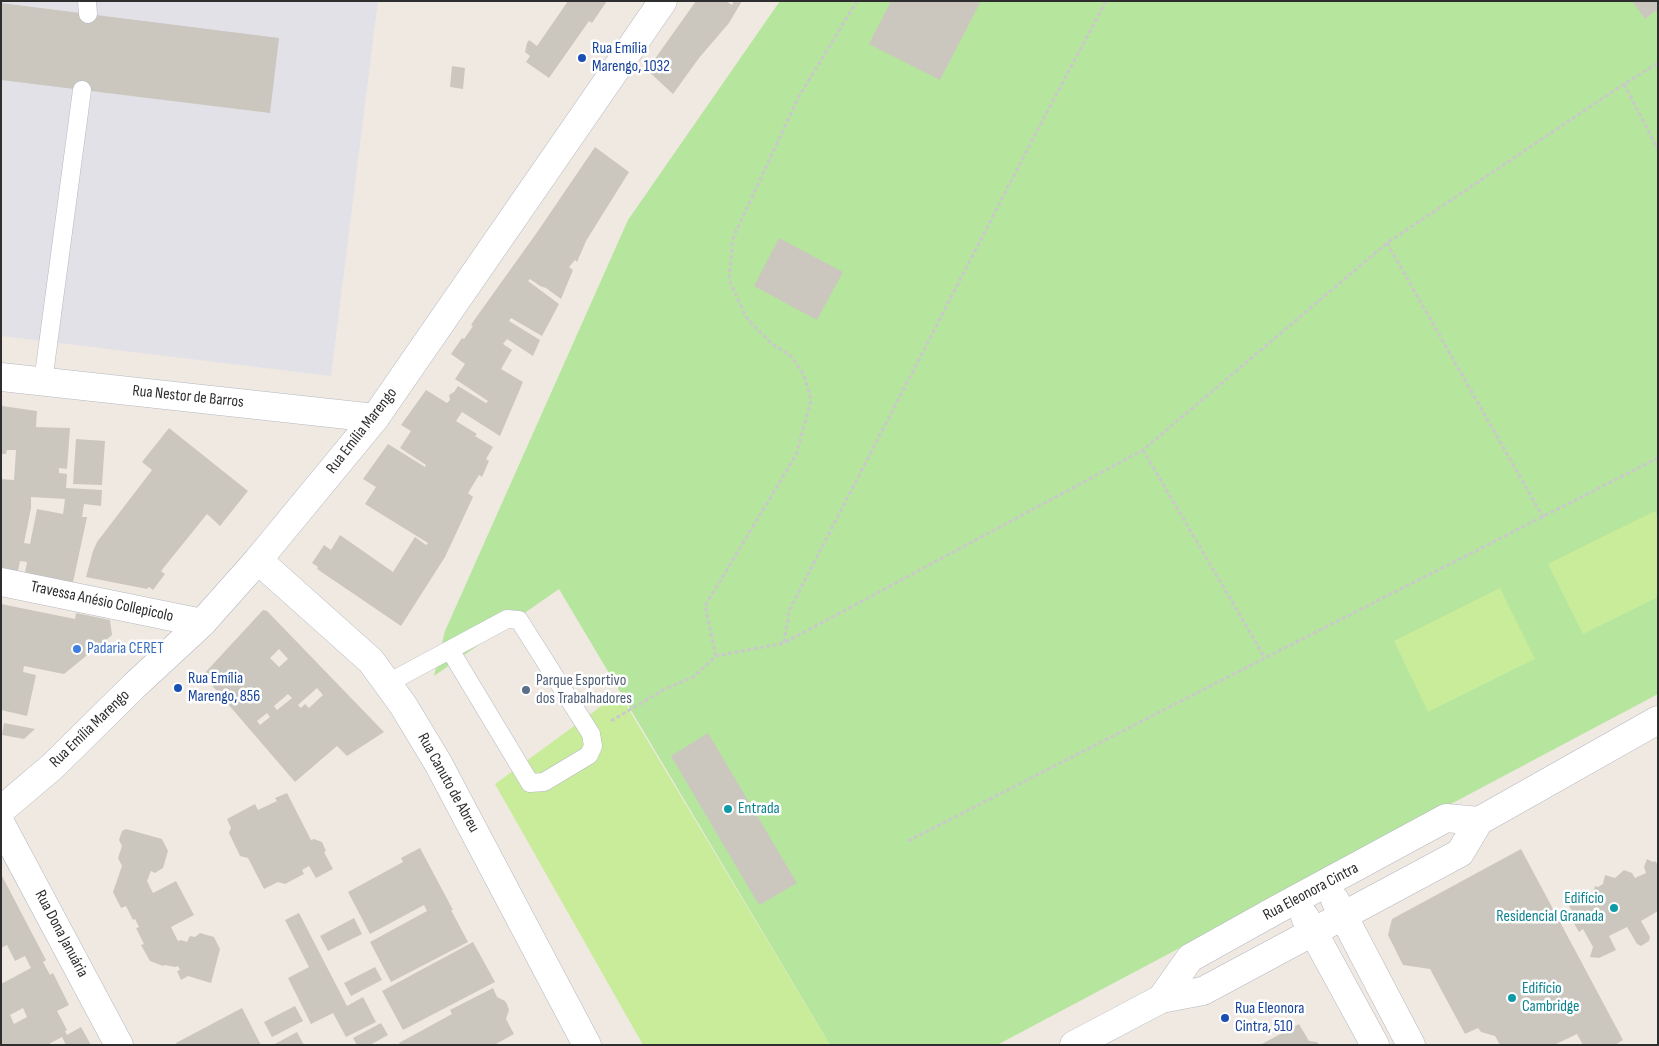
<!DOCTYPE html>
<meta charset="utf-8">
<style>
body{margin:0}
#map{position:relative;width:1659px;height:1046px;overflow:hidden;background:#efe9e1;font-family:"Sofia Sans Condensed",sans-serif}
canvas{display:block}
.frame{position:absolute;inset:0;border:2px solid #2e2e2e;pointer-events:none}
</style>
<div id="map">
<canvas width="1659" height="1046"></canvas>
<div class="frame"></div>
</div>
<script>
const ctx = document.querySelector('canvas').getContext('2d');
ctx.lineJoin = 'round';
function fill(path, color) {
  ctx.fillStyle = color;
  ctx.fill(path, 'evenodd');
}
function stroke(path, color, width, dash) {
  ctx.strokeStyle = color;
  ctx.lineWidth = width;
  ctx.lineCap = dash ? 'butt' : 'round';
  ctx.setLineDash(dash || []);
  ctx.stroke(path);
}
function write(font, color, halo, rows, align = 'center') {
  ctx.font = font + ' "Sofia Sans Condensed",sans-serif';
  ctx.lineWidth = 5;
  ctx.setLineDash([]);
  ctx.textBaseline = 'middle';
  ctx.strokeStyle = halo;
  ctx.fillStyle = color;
  for (const [text, x, y, turn = 0] of rows) {
    ctx.save();
    ctx.translate(x, y);
    ctx.rotate((+turn || 0) * Math.PI / 180);
    ctx.textAlign = isNaN(turn) ? turn : align;
    if (halo) ctx.strokeText(text, 0, 0);
    ctx.fillText(text, 0, 0);
    ctx.restore();
  }
}
fill(new Path2D(`
 M 1,1 L 378,1 L 331,376 L 1,336 Z`), '#e3e1e8');
fill(new Path2D(`
 M 780,1 L 1658,1 L 1658,694 L 997,1045 L 830,1045 L 559,589 L 434,676 L 445,631 L 628,220 Z`), '#b6e59e');
fill(new Path2D(`
 M 1655,511 L 1658,517 L 1658,597 L 1583,634 L 1548,564 Z
 M 1500,588 L 1535,659 L 1428,712 L 1394,641 Z
 M 619,693 L 830,1045 L 643,1045 L 495,784 Z`), '#c9ec9a');
fill(new Path2D(`
 M 568,1 L 607,1 L 592,23 L 589,21 L 549,78 L 526,62 L 530,56 L 525,52 L 527,43 L 529,40 L 537,46 Z
 M 696,1 L 726,1 L 732,5 L 734,1 L 742,1 L 729,23 L 699,58 L 673,94 L 647,70 Z
 M 891,1 L 981,1 L 940,80 L 869,44 Z
 M 1632,1 L 1658,1 L 1658,9 L 1645,19 Z
 M 1,3 L 279,38 L 270,113 L 1,80 Z
 M 452,66 L 465,68 L 463,89 L 450,87 Z
 M 595,147 L 629,172 L 586,241 L 577,262 L 575,260 L 569,267 L 573,270 L 561,299 L 546,288 L 540,286 L 530,279 L 528,281 L 559,304 L 542,336 L 511,318 L 509,321 L 540,340 L 533,356 L 507,339 L 503,344 L 512,350 L 501,369 L 523,382 L 500,436 L 462,412 L 456,421 L 477,434 L 475,436 L 493,447 L 486,459 L 489,461 L 482,477 L 479,475 L 468,493 L 473,497 L 445,557 L 401,626 L 317,569 L 318,567 L 312,563 L 324,545 L 331,550 L 340,535 L 393,572 L 415,537 L 426,545 L 428,543 L 365,504 L 376,487 L 363,479 L 388,444 L 425,467 L 426,465 L 400,448 L 411,431 L 401,425 L 426,390 L 447,403 L 450,400 L 449,395 L 454,392 L 458,386 L 486,403 L 488,401 L 455,379 L 465,364 L 451,354 L 462,338 L 464,339 L 473,326 L 471,325 L 475,319 L 538,231 Z
 M 779,238 L 843,272 L 817,320 L 754,286 Z
 M 2,406 L 37,411 L 36,427 L 70,428 L 67,469 L 59,468 L 59,473 L 67,474 L 66,488 L 102,490 L 101,506 L 84,504 L 82,517 L 87,517 L 72,587 L 24,577 L 27,562 L 20,561 L 17,576 L 1,573 L 1,479 L 14,480 L 16,450 L 7,450 L 6,454 L 1,454 ZM 31,497 L 65,499 L 63,514 L 37,509 L 30,544 L 24,543 L 31,508 Z
 M 169,428 L 248,491 L 220,526 L 207,514 L 161,571 L 165,574 L 153,590 L 149,587 L 147,589 L 86,577 L 93,551 L 97,542 L 152,470 L 142,462 Z
 M 76,439 L 105,441 L 102,485 L 73,484 Z
 M 1,604 L 75,619 L 76,613 L 110,620 L 112,635 L 64,674 L 24,666 L 23,672 L 36,675 L 27,716 L 1,710 Z
 M 263,610 L 267,611 L 384,732 L 347,756 L 337,746 L 295,782 L 203,675 ZM 279,649 L 288,659 L 279,667 L 270,658 ZM 317,688 L 323,695 L 309,708 L 305,704 L 301,708 L 298,705 ZM 288,694 L 292,698 L 277,710 L 274,706 ZM 267,713 L 270,717 L 260,725 L 257,721 Z
 M 4,723 L 35,729 L 24,739 L 2,735 Z
 M 708,733 L 797,883 L 759,905 L 671,756 Z
 M 287,793 L 311,840 L 314,839 L 322,842 L 326,851 L 324,852 L 333,869 L 316,878 L 309,866 L 302,870 L 304,874 L 285,884 L 278,882 L 264,889 L 248,858 L 240,856 L 229,833 L 231,828 L 227,819 L 255,804 L 258,810 L 277,801 L 275,798 Z
 M 126,829 L 162,839 L 168,851 L 163,868 L 155,873 L 151,871 L 147,881 L 153,893 L 176,881 L 194,915 L 171,927 L 178,941 L 181,940 L 187,942 L 190,936 L 195,937 L 200,933 L 214,937 L 220,949 L 211,983 L 188,976 L 181,980 L 177,971 L 180,970 L 178,966 L 175,967 L 165,965 L 163,966 L 150,961 L 141,945 L 144,944 L 136,928 L 139,927 L 135,919 L 133,920 L 126,906 L 121,908 L 113,892 L 122,866 L 118,858 L 122,846 L 119,840 L 122,831 Z
 M 420,848 L 453,910 L 451,910 L 468,942 L 391,982 L 370,942 L 427,911 L 424,905 L 370,934 L 348,892 L 403,862 L 401,858 Z
 M 1521,849 L 1623,1040 L 1615,1045 L 1583,1045 L 1577,1034 L 1554,1045 L 1500,1045 L 1495,1036 L 1481,1032 L 1478,1028 L 1465,1034 L 1430,969 L 1403,965 L 1388,935 L 1392,919 Z
 M 1647,859 L 1653,862 L 1655,861 L 1658,865 L 1658,911 L 1641,921 L 1650,937 L 1649,941 L 1641,946 L 1637,944 L 1627,927 L 1609,936 L 1616,950 L 1599,958 L 1590,957 L 1593,947 L 1583,929 L 1579,932 L 1572,920 L 1576,918 L 1569,906 L 1573,902 L 1574,898 L 1582,900 L 1585,905 L 1595,899 L 1593,894 L 1595,886 L 1598,887 L 1603,884 L 1605,875 L 1615,878 L 1624,870 L 1632,873 L 1635,878 L 1646,873 L 1644,867 Z
 M 1,874 L 46,960 L 43,962 L 50,975 L 53,973 L 69,1005 L 57,1011 L 67,1030 L 65,1031 L 67,1035 L 81,1027 L 91,1045 L 66,1045 L 62,1037 L 47,1045 L 1,1045 L 1,984 L 31,968 L 25,956 L 15,961 L 7,945 L 1,948 ZM 23,1008 L 27,1017 L 14,1024 L 10,1015 Z
 M 299,913 L 347,1006 L 363,997 L 376,1022 L 346,1037 L 333,1013 L 311,1024 L 288,978 L 309,967 L 285,920 Z
 M 354,918 L 362,934 L 328,951 L 320,936 Z
 M 473,942 L 495,982 L 403,1030 L 382,991 Z
 M 375,967 L 382,980 L 351,996 L 344,983 Z
 M 493,988 L 497,997 L 505,1001 L 507,1004 L 509,1010 L 506,1019 L 514,1034 L 494,1045 L 400,1045 L 399,1043 L 452,1014 L 450,1010 Z
 M 295,1006 L 303,1021 L 272,1037 L 264,1022 Z
 M 242,1008 L 261,1045 L 177,1045 L 176,1043 Z
 M 381,1023 L 388,1035 L 370,1045 L 357,1045 L 353,1038 Z
 M 1299,1024 L 1309,1041 L 1317,1042 L 1319,1045 L 1260,1045 Z
 M 297,1032 L 304,1045 L 273,1045 Z`), '#cbc7bf');
const lane = new Path2D(`
 M 87,1 L 88,14
 M 43,382 L 82,90
 M 388,683 L 507,619 L 519,620 L 591,734 L 593,746 L 589,755 L 544,782 L 530,783 L 450,650`);
const street = new Path2D(`
 M 1,377 L 375,418
 M 258,560 L 371,661 L 403,705 L 438,763 L 587,1045
 M 1,582 L 202,623
 M 1,824 L 119,1045`);
const secondary = new Path2D(`
 M 1,810 L 53,766 L 134,686 L 202,623 L 258,560 L 375,418 L 663,1
 M 1335,900 L 1411,1045
 M 1305,917 L 1375,1045
 M 1161,999 L 1190,958 L 1276,910 L 1446,818 L 1479,821
 M 1074,1045 L 1161,999 L 1203,991 L 1460,853 L 1479,821 L 1658,720`);
stroke(lane, '#b4b7c1', 19);
stroke(street, '#b4b7c1', 29);
stroke(secondary, '#b4b7c1', 29);
stroke(new Path2D(`
 M 1106,1 L 1040,125 L 789,611 L 784,643 L 1143,450 L 1387,243 L 1624,84 L 1658,63
 M 1624,84 L 1658,150
 M 1387,243 L 1543,517
 M 1143,450 L 1265,658
 M 716,656 L 705,606 L 796,455 L 811,400 L 804,375 L 791,356 L 771,343 L 746,317 L 729,280 L 733,238 L 798,98 L 857,1
 M 611,721 L 665,689 L 693,677 L 716,656 L 784,643
 M 908,841 L 1265,658 L 1658,458`), '#c9c9c9', 3, [4, 2.5]);
stroke(lane, '#fff', 18);
stroke(street, '#fff', 28);
stroke(secondary, '#fff', 28);
for (const [x, y, r, color] of [
 [582,58,5,"#1a4fb4"],
 [77,649,5,"#3f7fe0"],
 [178,688,5,"#1a4fb4"],
 [526,690,5,"#5c6f8a"],
 [728,809,5,"#0f9aa8"],
 [1614,908,5,"#0f9aa8"],
 [1512,998,5,"#0f9aa8"],
 [1225,1018,5,"#1a4fb4"]
]) {
  const dot = new Path2D();
  dot.arc(x, y, r, 0, 2 * Math.PI);
  ctx.fillStyle = color;
  ctx.fill(dot);
  stroke(dot, '#fff', 2);
}
write('16px', '#164399', '#fff', [
 ["Rua Emília",592,49],
 ["Marengo, 1032",592,67],
 ["Rua Emília",188,679],
 ["Marengo, 856",188,697],
 ["Rua Eleonora",1235,1009],
 ["Cintra, 510",1235,1027]
], 'left');
write('16px', '#2e2e2e', '#fff', [
 ["Rua Nestor de Barros",188,397,6],
 ["Rua Emília Marengo",362,431,-52],
 ["Travessa Anésio Collepicolo",102,602,12],
 ["Rua Emília Marengo",90,729,-44],
 ["Rua Canuto de Abreu",448,783,61],
 ["Rua Eleonora Cintra",1311,892,-28],
 ["Rua Dona Januária",61,934,62]
]);
write('16px', '#366cbe', '#fff', [
 ["Padaria CERET",87,649]
], 'left');
write('16px', '#4e5e75', '#fff', [
 ["Parque Esportivo",536,681],
 ["dos Trabalhadores",536,699]
], 'left');
write('16px', '#0d838f', '#fff', [
 ["Entrada",738,809],
 ["Edifício",1604,899,"right"],
 ["Residencial Granada",1604,917,"right"],
 ["Edifício",1522,989],
 ["Cambridge",1522,1007]
], 'left');
</script>
